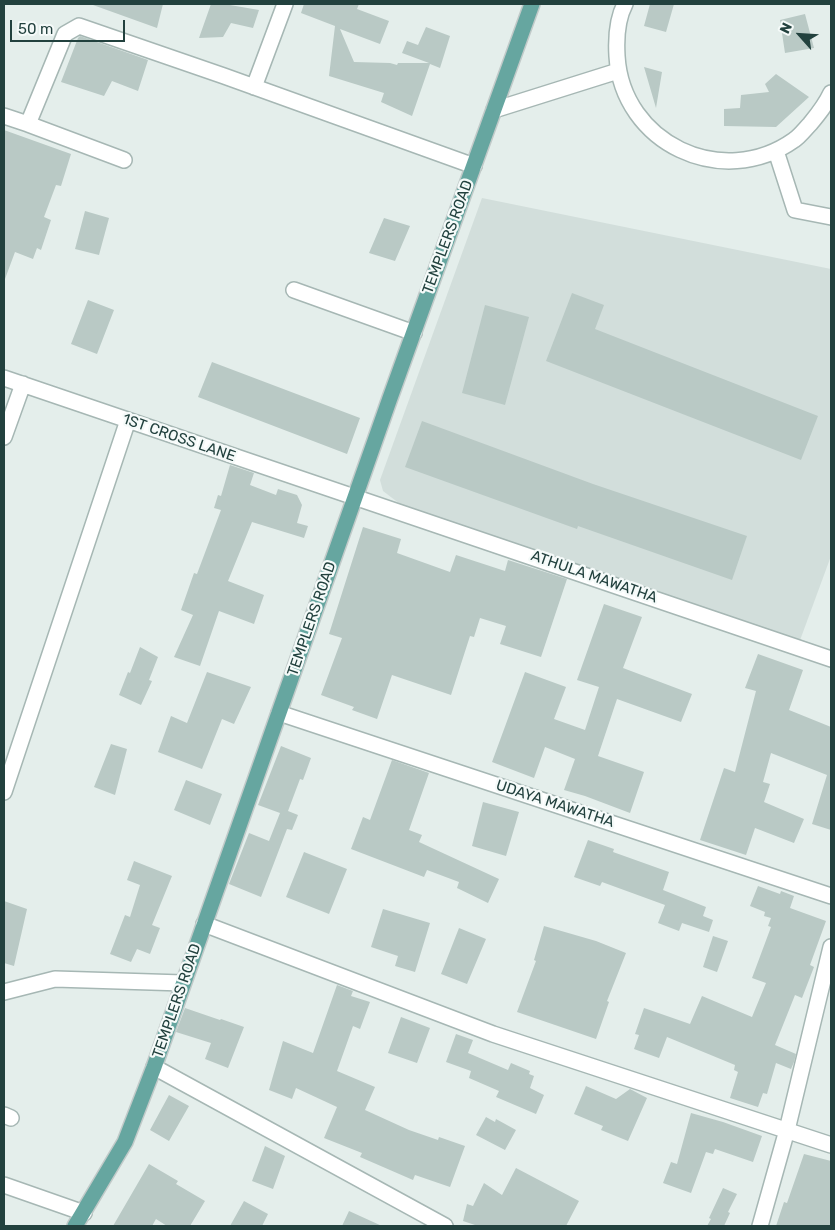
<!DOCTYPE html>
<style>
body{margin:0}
#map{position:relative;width:835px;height:1230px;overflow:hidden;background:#e4eeeb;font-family:Rubik,sans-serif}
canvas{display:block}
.frame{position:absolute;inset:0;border:5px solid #22413e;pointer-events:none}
.north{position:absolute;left:775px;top:10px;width:50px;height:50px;-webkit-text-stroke:4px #f5faf9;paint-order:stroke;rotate:296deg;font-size:14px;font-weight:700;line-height:20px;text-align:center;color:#22413e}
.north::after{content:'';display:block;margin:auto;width:18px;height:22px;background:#22413e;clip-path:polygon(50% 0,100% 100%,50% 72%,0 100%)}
.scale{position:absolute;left:10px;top:20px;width:115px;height:22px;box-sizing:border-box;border:2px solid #22413e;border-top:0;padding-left:6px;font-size:15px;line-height:18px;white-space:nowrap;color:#22413e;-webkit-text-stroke:4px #f5faf9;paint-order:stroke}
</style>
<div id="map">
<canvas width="835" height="1230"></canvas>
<div class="frame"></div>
<div class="north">N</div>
<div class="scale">50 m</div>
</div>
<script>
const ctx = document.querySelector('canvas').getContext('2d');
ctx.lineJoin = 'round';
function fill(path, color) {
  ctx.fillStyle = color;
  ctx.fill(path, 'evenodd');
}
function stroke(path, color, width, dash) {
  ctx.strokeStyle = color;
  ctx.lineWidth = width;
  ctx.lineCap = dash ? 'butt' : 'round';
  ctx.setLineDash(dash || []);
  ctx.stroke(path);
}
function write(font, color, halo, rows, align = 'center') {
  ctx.font = font + ' Rubik,sans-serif';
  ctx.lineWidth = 4.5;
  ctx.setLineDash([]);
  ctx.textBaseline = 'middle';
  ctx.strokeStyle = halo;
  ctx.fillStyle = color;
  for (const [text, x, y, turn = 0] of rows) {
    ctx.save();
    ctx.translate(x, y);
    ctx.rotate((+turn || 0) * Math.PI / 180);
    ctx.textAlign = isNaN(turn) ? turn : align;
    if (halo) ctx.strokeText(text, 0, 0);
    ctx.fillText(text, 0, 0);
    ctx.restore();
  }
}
fill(new Path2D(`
 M 482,198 L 831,269 L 831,556 L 799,643 L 408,510 L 383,491 L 380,480 Z`), '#d2dedb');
fill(new Path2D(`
 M 94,4 L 163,4 L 157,28 L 93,5 Z
 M 211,4 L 224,4 L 259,10 L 253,28 L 231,23 L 223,37 L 199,38 Z
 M 304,4 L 359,4 L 357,9 L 389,21 L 380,44 L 340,29 L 354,62 L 390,63 L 397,65 L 398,63 L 429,63 L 402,53 L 407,41 L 418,45 L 426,27 L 450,36 L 440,68 L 430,64 L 412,116 L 381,102 L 384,93 L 329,76 L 335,26 L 301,13 Z
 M 650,4 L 674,4 L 666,32 L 644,26 Z
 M 805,14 L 814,48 L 785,53 L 780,20 Z
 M 80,36 L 148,60 L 138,91 L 112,81 L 104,96 L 61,82 L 78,38 Z
 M 644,67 L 662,72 L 656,108 Z
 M 776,74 L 809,97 L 776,127 L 724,126 L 724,109 L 740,108 L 741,95 L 769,92 L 765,84 Z
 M 4,130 L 71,154 L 61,186 L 56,185 L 44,217 L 51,220 L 41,250 L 37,248 L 33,259 L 15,252 L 5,279 Z
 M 85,211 L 109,218 L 99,255 L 75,249 Z
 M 384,218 L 410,226 L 395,261 L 369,253 Z
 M 572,293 L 604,305 L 595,329 L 818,416 L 801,460 L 546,361 Z
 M 88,300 L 114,310 L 97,354 L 71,344 Z
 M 485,305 L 529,317 L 505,405 L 462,393 Z
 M 212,362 L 360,418 L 347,454 L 198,397 Z
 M 422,421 L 593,484 L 747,536 L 732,580 L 578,526 L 577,529 L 405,467 Z
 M 230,465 L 254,473 L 250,485 L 276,495 L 278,489 L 297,495 L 302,505 L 297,523 L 308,526 L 304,538 L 252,522 L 228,581 L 264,595 L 254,624 L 219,611 L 200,666 L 174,657 L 193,615 L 181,610 L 194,573 L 197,574 L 221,510 L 214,508 L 218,495 L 221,496 Z
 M 363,527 L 401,539 L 397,553 L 450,572 L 456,555 L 505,571 L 508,560 L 567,579 L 541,657 L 500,644 L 506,626 L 480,618 L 474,637 L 470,636 L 451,695 L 392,675 L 377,719 L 352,710 L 354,707 L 321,695 L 342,638 L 329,634 Z
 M 604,604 L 642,617 L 623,668 L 692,694 L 681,722 L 617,699 L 598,756 L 644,772 L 630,813 L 585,796 L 564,790 L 575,759 L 545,747 L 534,778 L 492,762 L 525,672 L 566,687 L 554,719 L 585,730 L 599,687 L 577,680 Z
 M 140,647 L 158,657 L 149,680 L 152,681 L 141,705 L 119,695 L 128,672 L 130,673 Z
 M 758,654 L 803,670 L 789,710 L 831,727 L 831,830 L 812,824 L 827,775 L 771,753 L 763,782 L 770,784 L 764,802 L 804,819 L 794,843 L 755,828 L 746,855 L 700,840 L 724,768 L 735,772 L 756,691 L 745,688 Z
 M 207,672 L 251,687 L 234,724 L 222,719 L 202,769 L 158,752 L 171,716 L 187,723 Z
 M 111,744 L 127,749 L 115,795 L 94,787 Z
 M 281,746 L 311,758 L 303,780 L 300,779 L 288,811 L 298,815 L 292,830 L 287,829 L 261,897 L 229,884 L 249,833 L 269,841 L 280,813 L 258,805 Z
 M 392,760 L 429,773 L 409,830 L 422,835 L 419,842 L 499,879 L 488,903 L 457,888 L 459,882 L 427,870 L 424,877 L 351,849 L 363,817 L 370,820 Z
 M 186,780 L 222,794 L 210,825 L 174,810 Z
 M 483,802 L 519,812 L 506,856 L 472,846 Z
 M 588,840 L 614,849 L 613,852 L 669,872 L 663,890 L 706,907 L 703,916 L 713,920 L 709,932 L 682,923 L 679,931 L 658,923 L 665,905 L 602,882 L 600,886 L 574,877 Z
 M 304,852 L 347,869 L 329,914 L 286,897 Z
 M 134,861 L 172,876 L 152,925 L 160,928 L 150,954 L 137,949 L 131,962 L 110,954 L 125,915 L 130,917 L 140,885 L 127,880 Z
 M 758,886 L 780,894 L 781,891 L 794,896 L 790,908 L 826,921 L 810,965 L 814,967 L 802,998 L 795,995 L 775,1045 L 796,1054 L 794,1062 L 791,1069 L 776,1063 L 767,1094 L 763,1093 L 758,1107 L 730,1098 L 738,1072 L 734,1070 L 735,1065 L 667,1037 L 659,1058 L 634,1049 L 639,1035 L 635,1034 L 644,1008 L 690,1024 L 702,996 L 752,1017 L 766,983 L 752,978 L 771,927 L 768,926 L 771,918 L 764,916 L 765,912 L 750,906 Z
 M 4,901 L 27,909 L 14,966 L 4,963 Z
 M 383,909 L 430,923 L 415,972 L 395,966 L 398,956 L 371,947 Z
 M 544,926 L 596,941 L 626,953 L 607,1001 L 609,1002 L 596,1039 L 517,1012 L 536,961 L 534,960 Z
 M 459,928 L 486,939 L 467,984 L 441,974 Z
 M 713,936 L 728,941 L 717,972 L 703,967 Z
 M 337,985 L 353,991 L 351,996 L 370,1002 L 360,1029 L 353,1026 L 337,1071 L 375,1087 L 365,1110 L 409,1130 L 438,1140 L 439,1137 L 465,1146 L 450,1187 L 415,1175 L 413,1180 L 360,1157 L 362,1153 L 324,1138 L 337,1107 L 296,1088 L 292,1099 L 269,1090 L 283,1041 L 313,1053 Z
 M 185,1008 L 220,1020 L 221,1019 L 244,1027 L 228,1068 L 205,1059 L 211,1043 L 176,1032 Z
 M 401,1017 L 430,1028 L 417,1063 L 388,1053 Z
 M 456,1034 L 473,1040 L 468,1053 L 508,1070 L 511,1063 L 530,1071 L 529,1074 L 534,1076 L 530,1088 L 544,1095 L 536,1114 L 496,1097 L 499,1091 L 469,1078 L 471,1071 L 446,1062 Z
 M 586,1086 L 616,1099 L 630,1089 L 647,1098 L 628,1141 L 601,1130 L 603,1126 L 574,1114 Z
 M 169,1095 L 189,1106 L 169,1141 L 150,1130 Z
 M 691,1113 L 723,1122 L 762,1136 L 753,1162 L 715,1149 L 713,1154 L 706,1152 L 691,1193 L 663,1183 L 671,1162 L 677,1164 Z
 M 486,1117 L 495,1122 L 496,1119 L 516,1130 L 505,1150 L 476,1135 Z
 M 265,1146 L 285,1156 L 273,1189 L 252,1181 Z
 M 804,1154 L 831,1161 L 831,1226 L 776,1226 L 784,1202 L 787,1203 Z
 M 149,1164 L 178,1181 L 176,1184 L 205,1201 L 190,1226 L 167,1226 L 156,1219 L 152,1226 L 113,1226 Z
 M 516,1168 L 579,1201 L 566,1226 L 478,1226 L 463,1221 L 467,1204 L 473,1206 L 484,1183 L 502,1195 Z
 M 723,1188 L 737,1194 L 728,1212 L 730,1213 L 724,1226 L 707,1226 L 711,1219 L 709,1218 Z
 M 244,1201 L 268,1214 L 262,1226 L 230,1226 Z
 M 349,1211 L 382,1226 L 342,1226 Z`), '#b9c9c5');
const street = new Path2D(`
 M 625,4 C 617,19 616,39 617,56 C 622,143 722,191 794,140 C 800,136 805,129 810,124 C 819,113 825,106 831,93
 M 254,87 L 285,4
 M 494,110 L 618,71
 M 4,116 L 28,124 L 65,34 L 79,26 L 224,76 L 474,166
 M 28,124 L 124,160
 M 776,151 L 795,210 L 831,217
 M 294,290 L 414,333
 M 4,378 C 279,473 556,563 831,659
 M 4,437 L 23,384
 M 279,713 L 831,896
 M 4,792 L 128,420
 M 204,924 L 493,1034 L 831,1145
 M 4,992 L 55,979 L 183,983
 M 154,1067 L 445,1226
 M 4,1115 L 11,1118
 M 4,1185 L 84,1213
 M 760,1226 L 787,1130 L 831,947`);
const primary = new Path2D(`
 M 75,1226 L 125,1142 L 154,1067 L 390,398 L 532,4`);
stroke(street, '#a6b7b4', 18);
stroke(primary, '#c1cac9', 18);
stroke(street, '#fff', 15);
stroke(primary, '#66a6a0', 15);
write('15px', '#22413e', '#f5faf9', [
 ["TEMPLERS ROAD",448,237,-70],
 ["1ST CROSS LANE",179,438,19],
 ["ATHULA MAWATHA",594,577,19],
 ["TEMPLERS ROAD",312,619,-71],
 ["UDAYA MAWATHA",555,804,18],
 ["TEMPLERS ROAD",177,1001,-71]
]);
</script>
